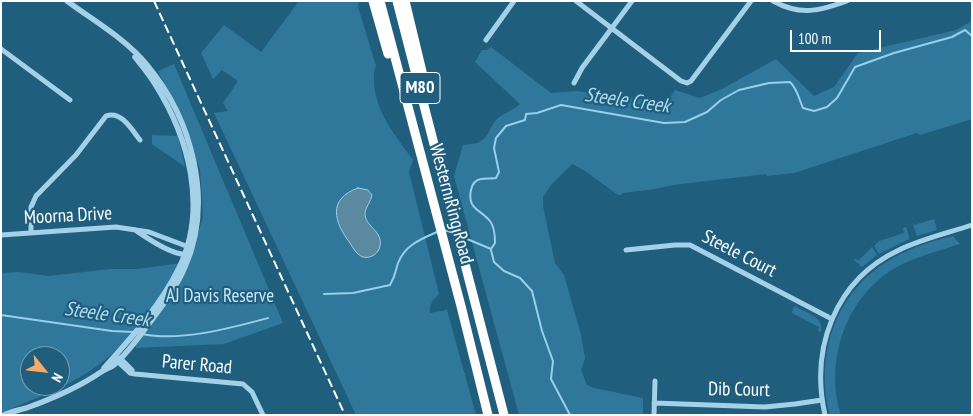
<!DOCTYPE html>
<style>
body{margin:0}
#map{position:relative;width:973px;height:416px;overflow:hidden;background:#205e7e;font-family:"PT Sans Narrow",sans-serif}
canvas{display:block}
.frame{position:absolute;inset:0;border:2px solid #fff;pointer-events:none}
.north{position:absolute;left:20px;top:346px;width:50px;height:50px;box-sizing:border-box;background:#205e7e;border:1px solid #799eb2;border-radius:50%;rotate:119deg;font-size:14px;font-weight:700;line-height:20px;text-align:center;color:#fff}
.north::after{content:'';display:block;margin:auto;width:18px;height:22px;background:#f5ab65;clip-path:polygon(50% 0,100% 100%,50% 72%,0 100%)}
.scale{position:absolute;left:790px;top:30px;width:91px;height:22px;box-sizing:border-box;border:2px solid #fff;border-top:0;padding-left:6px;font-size:15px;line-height:18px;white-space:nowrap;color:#fff;-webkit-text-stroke:4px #205e7e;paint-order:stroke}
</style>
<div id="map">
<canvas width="973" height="416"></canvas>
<div class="frame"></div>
<div class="north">N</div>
<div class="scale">100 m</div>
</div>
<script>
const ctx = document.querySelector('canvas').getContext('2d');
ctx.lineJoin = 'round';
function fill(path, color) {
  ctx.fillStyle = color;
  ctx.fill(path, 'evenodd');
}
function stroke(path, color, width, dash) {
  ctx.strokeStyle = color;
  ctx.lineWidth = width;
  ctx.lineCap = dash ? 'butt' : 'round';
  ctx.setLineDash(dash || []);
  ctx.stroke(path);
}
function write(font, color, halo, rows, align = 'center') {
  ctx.font = font + ' "PT Sans Narrow",sans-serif';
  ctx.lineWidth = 4.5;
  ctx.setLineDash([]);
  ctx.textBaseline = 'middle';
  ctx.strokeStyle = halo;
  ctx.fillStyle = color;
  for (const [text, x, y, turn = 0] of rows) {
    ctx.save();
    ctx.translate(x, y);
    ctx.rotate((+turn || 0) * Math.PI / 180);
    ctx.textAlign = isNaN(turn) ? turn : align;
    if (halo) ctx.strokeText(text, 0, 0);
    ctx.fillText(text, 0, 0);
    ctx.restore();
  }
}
fill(new Path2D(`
 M 299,1 L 359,1 L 358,7 L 376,66 C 373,71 374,75 374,81 C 375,112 395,135 413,160 L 409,172 L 439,294 C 433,300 429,304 430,313 L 447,310 L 476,415 L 356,415 L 214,113 L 228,111 L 223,103 L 238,81 L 222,70 L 213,79 L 201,53 L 224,25 L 261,52 Z
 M 972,21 L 972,119 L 920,135 L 917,133 L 794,173 L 767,176 L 766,174 L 673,185 L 655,189 L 622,193 L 622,195 L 618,195 L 585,171 L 572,164 L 552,184 L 543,197 L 543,206 L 555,263 L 564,275 L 581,335 L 585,358 L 581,370 L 587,385 L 594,388 L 643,398 L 643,415 L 519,415 L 454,176 L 463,145 C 468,144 475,144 479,142 C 489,138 490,125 498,118 C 504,113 514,110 520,104 L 475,62 L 482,50 L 487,50 L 491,47 L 551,93 L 576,91 L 667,102 L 675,90 L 700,98 L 722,89 L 776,59 L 814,96 L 834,87 L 858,53 L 956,30 Z
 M 174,64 L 283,323 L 224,344 L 136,348 L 135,344 L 125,341 C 89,380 48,393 1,413 L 1,273 L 19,272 L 49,276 L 110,269 L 138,269 L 189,262 L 203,217 L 200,170 L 181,119 L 158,71 ZM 30,356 L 60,356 L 60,386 L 30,386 Z
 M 152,135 L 178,136 L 185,167 L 152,144 Z
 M 933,214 L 937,230 L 917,236 L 912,222 L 914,225 L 934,219 Z
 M 906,227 L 909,236 L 909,239 L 879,254 L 874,246 L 879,241 L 904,233 L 903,228 Z
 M 953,236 L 960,244 C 938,251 915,257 895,268 C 846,297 824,361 841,415 L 830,415 C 814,353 837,288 895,257 C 913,247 933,241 953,236 Z
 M 872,247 L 877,255 L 862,267 L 854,260 L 855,258 L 858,261 Z
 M 794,306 C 805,312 825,317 821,332 L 818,331 L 819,327 L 792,313 Z`), '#30789b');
const water = new Path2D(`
 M 358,188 L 368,190 L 372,195 C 371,201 366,207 365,212 C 364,227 383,230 380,246 C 379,253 371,259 363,257 C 357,255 353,248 350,243 C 334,222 327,199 358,188 Z`);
fill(water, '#5b89a0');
stroke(water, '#98cfe9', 1);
stroke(new Path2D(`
 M 444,230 L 454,233
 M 460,236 L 491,249 L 495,243 C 495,236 494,226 490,221 C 480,209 467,209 471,190 C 472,185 475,180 481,179 C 485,178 491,179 496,178 L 499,172 L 494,148 L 496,138 L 506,126 L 525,120 L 526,114 L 537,113 L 561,105 L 664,123 L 685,122 L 707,112 L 721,100 L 739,90 L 769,83 L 790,82 C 798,90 798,97 803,108 L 814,111 L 827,107 L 837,98 L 855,67 L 894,53 L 952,37 L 965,30 L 972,36
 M 491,250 L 494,262 L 504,271 L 520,278 L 532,291 L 542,331 L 553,361 L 551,379 L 570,415
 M 324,294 L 353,293 L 390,285 C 396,275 395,272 398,263 C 405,245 421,239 437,232
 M 1,315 L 112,331 L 133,332
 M 142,334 C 180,342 231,328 268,318`), '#98cfe9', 2);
stroke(new Path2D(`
 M 576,1 L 681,81 L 687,83 L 691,81 L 751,1
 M 773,1 C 800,16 820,11 847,1
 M 486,40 L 514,1
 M 1,49 L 70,100
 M 574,83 L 582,68 L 632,1
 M 135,230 C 147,238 173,256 186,254
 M 31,233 L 31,207 L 36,196 L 76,155 L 106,116 C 121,110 132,130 140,140
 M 1,235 L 116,227 L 149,232 L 186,246 L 189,249
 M 626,250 L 675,245 L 690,245 L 832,319
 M 118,358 L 120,358 L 132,370
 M 116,360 L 130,373 L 135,374 L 243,384 L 252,392 L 263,415
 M 654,403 L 765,407 L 795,404 L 822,400
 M 654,415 L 655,381
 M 825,415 C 810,348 835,280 899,250 C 922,239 948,233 972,225`), '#a4d1e7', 5);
stroke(new Path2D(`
 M 104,368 C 131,338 161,305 179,268 C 208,208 189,138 155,84 C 149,74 142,66 135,57
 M 4,415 C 12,411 21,410 29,407 C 54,398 79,387 101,372 C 105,369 110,368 114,365 C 129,352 141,334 153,318 C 165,302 177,286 185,267 C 214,201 192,119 147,65 C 126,39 94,21 67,1`), '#a4d1e7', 5.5);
stroke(new Path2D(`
 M 373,1 L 388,54
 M 380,1 L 461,306 L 488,415
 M 397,1 L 504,415
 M 405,1 L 426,88`), '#fff', 9);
stroke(new Path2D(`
 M 154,1 L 345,415`), '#fff', 2, [9, 4]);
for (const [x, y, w] of [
 [420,88,40]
]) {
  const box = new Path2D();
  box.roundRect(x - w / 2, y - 15.5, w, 31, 4);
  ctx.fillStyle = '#205e7e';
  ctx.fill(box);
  stroke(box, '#fff', 1);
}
write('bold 18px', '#fff', null, [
 ["M80",420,88]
]);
write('19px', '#fff', '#205e7e', [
 ["Western Ring Road",451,204,75],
 ["Moorna Drive",68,216,-3],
 ["Steele Court",739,254,27],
 ["Parer Road",197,365,5],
 ["Dib Court",739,390,1]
]);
write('19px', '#c8e7f6', '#205e7e', [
 ["AJ Davis Reserve",220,297]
]);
write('italic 20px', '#afdbef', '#205e7e', [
 ["Steele Creek",627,101,8],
 ["Steele Creek",107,315,8]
]);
</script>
